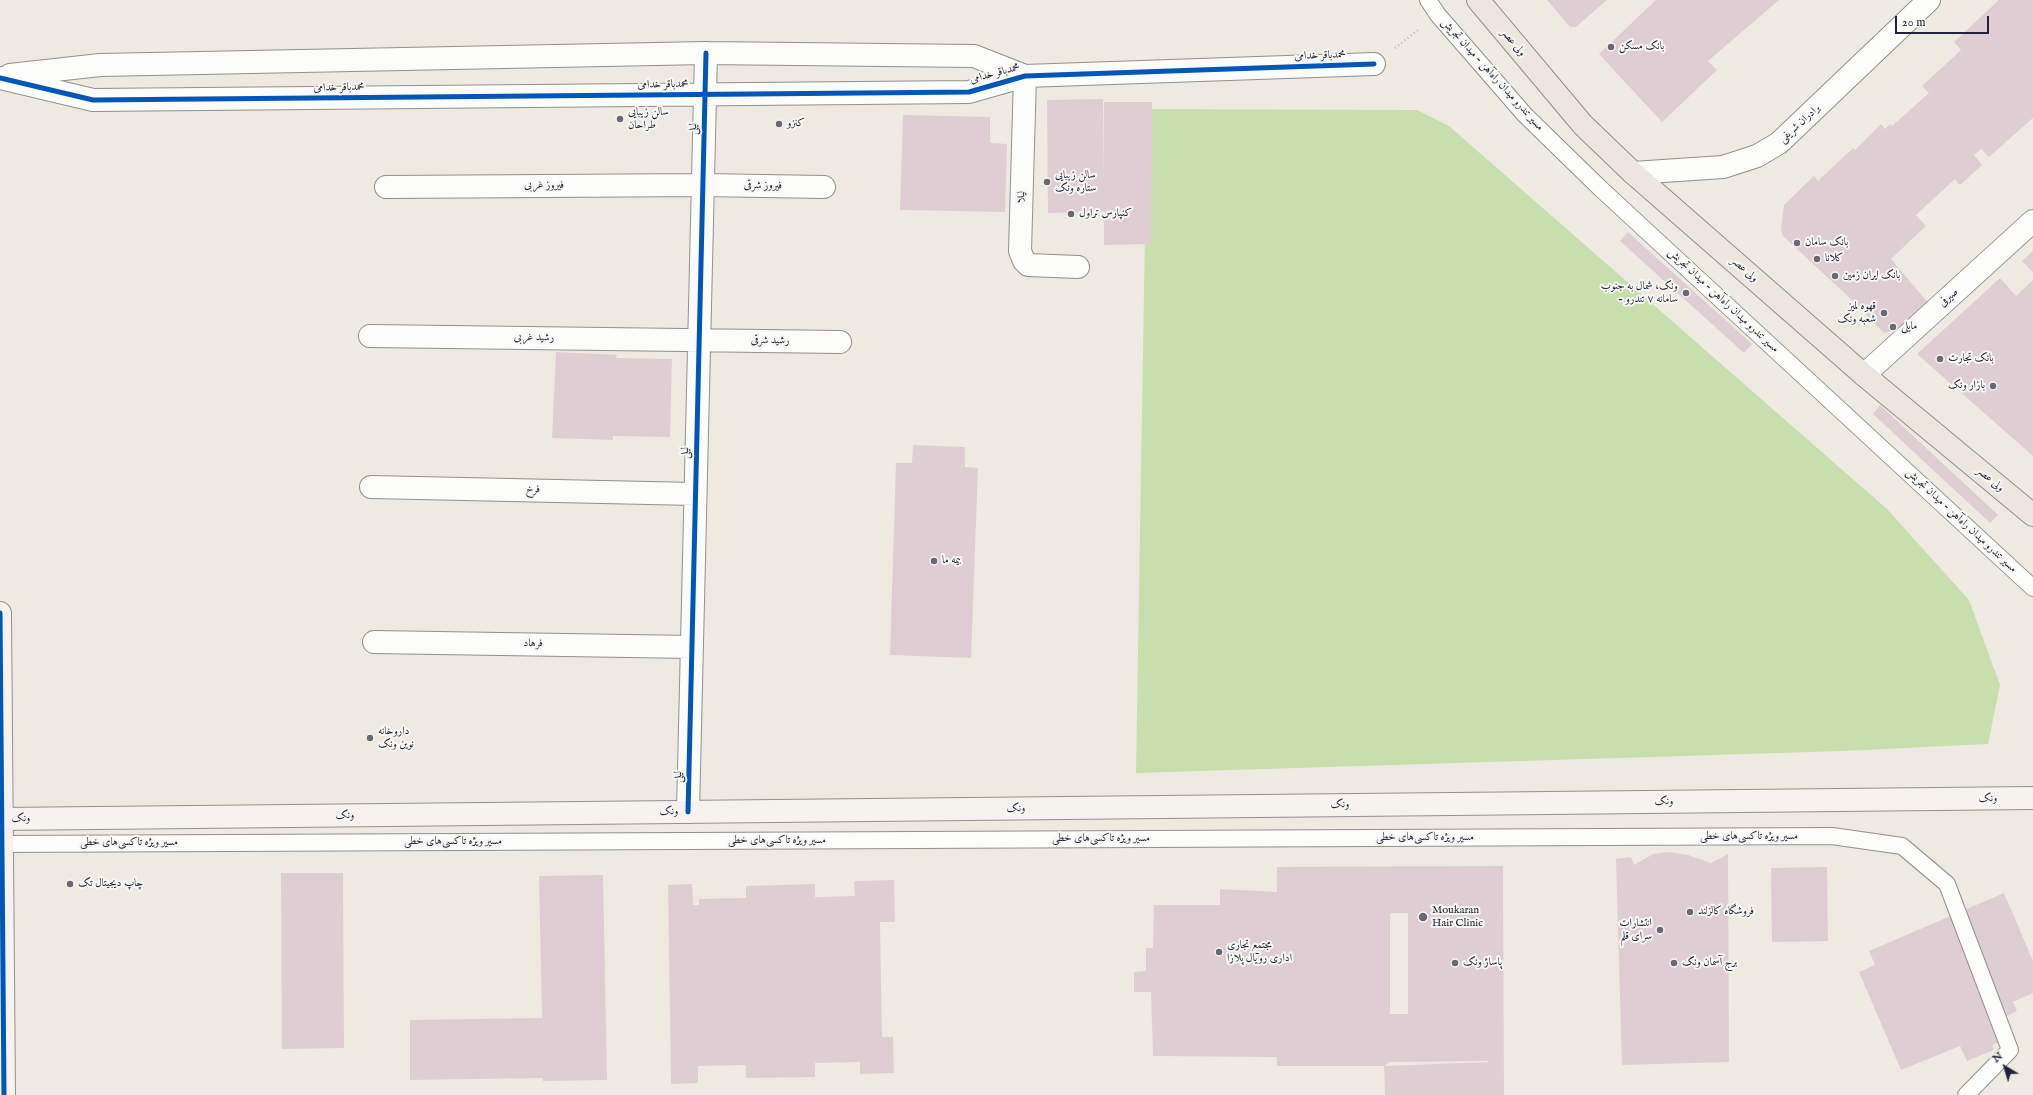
<!DOCTYPE html>
<meta charset="utf-8">
<style>
body{margin:0}
#map{position:relative;width:2033px;height:1095px;overflow:hidden;background:#eeeae1;font-family:"IM FELL English",serif}
canvas{display:block}
.north{position:absolute;left:1985px;top:1047px;width:40px;height:40px;-webkit-text-stroke:3px #f6f6f2;paint-order:stroke;rotate:322deg;font-size:11px;font-weight:700;line-height:16px;text-align:center;color:#22223b}
.north::after{content:'';display:block;margin:auto;width:14px;height:18px;background:#22223b;clip-path:polygon(50% 0,100% 100%,50% 72%,0 100%)}
.scale{position:absolute;left:1895px;top:16px;width:94px;height:18px;box-sizing:border-box;border:2px solid #22223b;border-top:0;padding-left:5px;font-size:12px;line-height:14px;white-space:nowrap;color:#22223b;-webkit-text-stroke:3px #f6f6f2;paint-order:stroke}
</style>
<div id="map">
<canvas width="2033" height="1095"></canvas>
<div class="north">N</div>
<div class="scale">20 m</div>
</div>
<script>
const ctx = document.querySelector('canvas').getContext('2d');
ctx.lineJoin = 'round';
function fill(path, color) {
  ctx.fillStyle = color;
  ctx.fill(path, 'evenodd');
}
function stroke(path, color, width, dash) {
  ctx.strokeStyle = color;
  ctx.lineWidth = width;
  ctx.lineCap = dash ? 'butt' : 'round';
  ctx.setLineDash(dash || []);
  ctx.stroke(path);
}
function write(font, color, halo, rows, align = 'center') {
  ctx.font = font + ' "IM FELL English",Amiri,serif';
  ctx.lineWidth = 4;
  ctx.setLineDash([]);
  ctx.textBaseline = 'middle';
  ctx.strokeStyle = halo;
  ctx.fillStyle = color;
  for (const [text, x, y, turn = 0] of rows) {
    ctx.save();
    ctx.translate(x, y);
    ctx.rotate((+turn || 0) * Math.PI / 180);
    ctx.textAlign = isNaN(turn) ? turn : align;
    if (halo) ctx.strokeText(text, 0, 0);
    ctx.fillText(text, 0, 0);
    ctx.restore();
  }
}
fill(new Path2D(`
 M 1147,109 L 1417,110 L 1449,126 L 1887,509 L 1969,600 L 2000,685 L 1988,744 L 1844,751 L 1136,773 Z`), '#c8dfad');
fill(new Path2D(`
 M 1547,0 L 1607,0 L 1576,27 L 1570,27 Z
 M 1656,0 L 1779,0 L 1708,61 L 1717,70 L 1662,122 L 1599,54 Z
 M 1999,0 L 2033,0 L 2033,118 L 1989,157 L 1981,149 L 1974,155 L 1982,165 L 1960,185 L 1955,179 L 1916,215 L 1926,226 L 1891,259 L 1930,305 L 1906,327 L 1884,333 L 1851,299 L 1783,236 L 1781,229 L 1784,205 L 1814,176 L 1818,181 L 1853,148 L 1855,150 L 1881,124 L 1885,129 L 1890,124 L 1892,126 L 1929,93 L 1922,86 L 1961,50 L 1954,42 Z
 M 1103,99 L 1104,181 L 1104,102 L 1152,102 L 1151,244 L 1104,245 L 1104,212 L 1048,213 L 1047,100 Z
 M 903,115 L 990,117 L 990,143 L 1007,144 L 1005,212 L 900,210 Z
 M 1628,232 L 1752,344 L 1744,353 L 1620,241 Z
 M 2033,251 L 2033,272 L 2022,261 Z
 M 2000,278 L 2016,296 L 2033,280 L 2033,456 L 1917,354 Z
 M 556,352 L 617,355 L 616,358 L 672,359 L 670,437 L 613,436 L 613,440 L 552,438 Z
 M 1880,405 L 1998,515 L 1990,523 L 1873,414 Z
 M 913,445 L 965,447 L 965,467 L 978,468 L 971,658 L 890,655 L 896,463 L 912,463 Z
 M 1669,852 L 1688,855 L 1711,863 L 1728,854 L 1729,1062 L 1622,1065 L 1616,859 L 1631,857 L 1634,865 L 1653,854 Z
 M 1503,866 L 1504,1095 L 1385,1095 L 1384,1066 L 1277,1066 L 1277,1057 L 1153,1056 L 1151,992 L 1134,992 L 1134,972 L 1146,971 L 1146,948 L 1153,948 L 1154,905 L 1220,905 L 1220,889 L 1277,892 L 1277,867 ZM 1390,913 L 1408,913 L 1408,1014 L 1390,1014 ZM 1488,1061 L 1488,1062 L 1384,1066 L 1390,1062 Z
 M 1827,867 L 1828,941 L 1772,942 L 1771,868 Z
 M 281,873 L 343,873 L 344,1048 L 282,1049 Z
 M 603,875 L 607,1080 L 543,1081 L 543,1078 L 410,1080 L 410,1020 L 542,1018 L 539,876 Z
 M 894,880 L 895,922 L 880,922 L 882,1037 L 893,1037 L 894,1073 L 860,1074 L 860,1062 L 815,1063 L 815,1077 L 746,1078 L 746,1065 L 698,1066 L 698,1083 L 671,1084 L 668,885 L 692,884 L 693,905 L 699,905 L 699,899 L 746,898 L 746,886 L 815,884 L 815,897 L 855,896 L 854,881 Z
 M 2004,893 L 2033,961 L 2033,993 L 2013,1002 L 2017,1011 L 2000,1019 L 2008,1038 L 1992,1045 L 1994,1050 L 1967,1061 L 1960,1046 L 1901,1070 L 1859,972 L 1875,965 L 1869,951 Z`), '#deced4');
const lane = new Path2D(`
 M 1428,0 L 1438,15 L 1525,115 L 1601,189 L 2033,588
 M 0,844 L 1832,836 L 1902,846 L 1947,884 L 2010,1050 L 1966,1095`);
const street = new Path2D(`
 M 10,75 L 100,65 L 706,53 L 974,56 L 1025,76
 M 1025,76 L 1020,251 L 1024,261 L 1028,265 L 1078,267
 M 0,78 L 93,100 L 969,92 L 1025,76 L 1374,64
 M 1633,173 L 1723,167 L 1757,156 L 1779,143 L 1929,0
 M 386,187 L 703,185 L 824,187
 M 370,336 L 840,342
 M 1864,375 L 2033,221
 M 371,487 L 695,494
 M 374,642 L 692,647
 M 688,812 L 706,53`);
const secondary = new Path2D(`
 M 0,613 L 4,1095
 M 0,819 L 2033,798`);
const primary = new Path2D(`
 M 1478,0 L 1583,125 L 1633,173 L 1864,375 L 2033,515`);
stroke(lane, '#929090', 18);
stroke(street, '#929090', 24);
stroke(secondary, '#929090', 24);
stroke(primary, '#929090', 24);
stroke(new Path2D(`
 M 1395,48 L 1418,30`), '#bebdbe', 2.5, [1, 3]);
stroke(lane, '#fcfcfa', 16);
stroke(street, '#fcfcfa', 22);
stroke(secondary, '#f6f3ef', 22);
stroke(primary, '#ede6de', 22);
stroke(new Path2D(`
 M 0,78 L 93,100 L 969,92 L 1025,76 L 1374,64
 M 0,613 L 4,1095
 M 688,812 L 706,53`), '#0057b8', 5);
for (const [x, y, r, color] of [
 [1611,47,4,"#696875"],
 [620,119,4,"#696875"],
 [779,124,4,"#696875"],
 [1047,182,4,"#696875"],
 [1071,214,4,"#696875"],
 [1797,243,4,"#696875"],
 [1817,259,4,"#696875"],
 [1835,276,4,"#696875"],
 [1686,293,4,"#696875"],
 [1884,313,4,"#696875"],
 [1893,327,4,"#696875"],
 [1940,359,4,"#696875"],
 [1993,386,4,"#696875"],
 [934,561,4,"#696875"],
 [370,738,4,"#696875"],
 [70,884,4,"#696875"],
 [1690,912,4,"#696875"],
 [1423,917,5,"#696875"],
 [1660,930,4,"#696875"],
 [1219,952,4,"#696875"],
 [1455,963,4,"#696875"],
 [1674,963,4,"#696875"]
]) {
  const dot = new Path2D();
  dot.arc(x, y, r, 0, 2 * Math.PI);
  ctx.fillStyle = color;
  ctx.fill(dot);
  stroke(dot, '#f6f6f2', 1.5);
}
write('11px', '#22223b', '#f6f6f2', [
 ["ولی عصر",1513,43,50],
 ["محمدباقر خدامی",1320,56,-2],
 ["محمدباقر خدامی",995,74,-15],
 ["مسیر تندرو میدان راه‌آهن - میدان تجریش",1492,75,48],
 ["محمدباقر خدامی",663,85,-1],
 ["محمدباقر خدامی",339,88,-1],
 ["برادران شریفی",1800,124,-42],
 ["لیلی",694,129,-89],
 ["فیروز غربی",544,186],
 ["فیروز شرقی",763,186,1],
 ["لیلا",1022,197,-88],
 ["ولی عصر",1744,270,41],
 ["صیرفی",1949,298,-42],
 ["مسیر تندرو میدان راه‌آهن - میدان تجریش",1723,301,43],
 ["رشید غربی",534,338,1],
 ["رشید شرقی",770,341,1],
 ["لیلی",686,453,-89],
 ["ولی عصر",1990,480,40],
 ["فرخ",533,490,1],
 ["مسیر تندرو میدان راه‌آهن - میدان تجریش",1961,521,43],
 ["فرهاد",533,644,1],
 ["لیلی",679,777,-89],
 ["ونک",1988,799,-1],
 ["ونک",1664,802,-1],
 ["ونک",1340,805,-1],
 ["ونک",1016,809,-1],
 ["ونک",669,812,-1],
 ["ونک",345,816,-1],
 ["ونک",21,819,-1],
 ["مسیر ویژه تاکسی‌های خطی",1749,837],
 ["مسیر ویژه تاکسی‌های خطی",1425,838],
 ["مسیر ویژه تاکسی‌های خطی",1101,839],
 ["مسیر ویژه تاکسی‌های خطی",777,841],
 ["مسیر ویژه تاکسی‌های خطی",453,842],
 ["مسیر ویژه تاکسی‌های خطی",129,843]
]);
write('11px', '#22223b', '#f6f6f2', [
 ["بانک مسکن",1619,47],
 ["سالن زیبایی",628,113],
 ["طراحان",628,126],
 ["کنزو",787,124],
 ["سالن زیبایی",1055,176],
 ["ستاره ونک",1055,189],
 ["کنپارس تراول",1079,214],
 ["بانک سامان",1805,243],
 ["کلانا",1825,259],
 ["بانک ایران زمین",1843,276],
 ["ونک، شمال به جنوب",1678,287,"right"],
 ["- سامانه ۷ تندرو",1678,300,"right"],
 ["قهوه لمیز",1876,307,"right"],
 ["شعبه ونک",1876,320,"right"],
 ["مایلی",1901,327],
 ["بانک تجارت",1948,359],
 ["بازار ونک",1985,386,"right"],
 ["بیمه ما",942,561],
 ["داروخانه",378,732],
 ["نوین ونک",378,745],
 ["چاپ دیجیتال تک",78,884],
 ["Moukaran",1432,911],
 ["Hair Clinic",1432,924],
 ["فروشگاه کالزلند",1698,912],
 ["انتشارات",1652,924,"right"],
 ["سرای قلم",1652,937,"right"],
 ["مجتمع تجاری",1227,946],
 ["اداری رویال پلازا",1227,959],
 ["پاساژ ونک",1463,963],
 ["برج آسمان ونک",1682,963]
], 'left');
</script>
